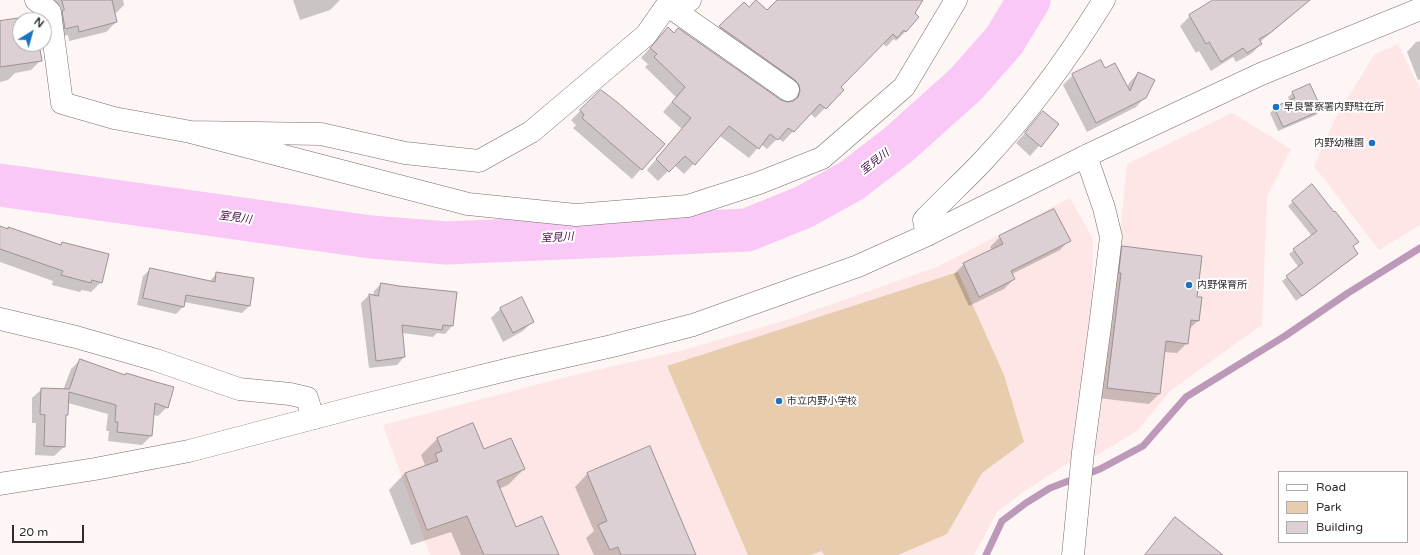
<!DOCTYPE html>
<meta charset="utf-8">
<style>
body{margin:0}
#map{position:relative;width:1420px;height:555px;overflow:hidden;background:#fef5f5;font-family:"Varela Round",sans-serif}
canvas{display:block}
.legend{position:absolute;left:1278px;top:471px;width:130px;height:72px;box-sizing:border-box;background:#fff;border:1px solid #acaaaa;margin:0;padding:5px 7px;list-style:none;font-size:12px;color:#302b2b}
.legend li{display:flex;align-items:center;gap:8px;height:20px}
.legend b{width:20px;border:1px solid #acaaaa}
.north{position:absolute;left:12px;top:12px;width:40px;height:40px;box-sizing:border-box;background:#fff;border:1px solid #acaaaa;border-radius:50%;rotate:37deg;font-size:11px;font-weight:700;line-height:16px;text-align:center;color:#302b2b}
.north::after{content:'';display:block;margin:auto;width:14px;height:18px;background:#1874c1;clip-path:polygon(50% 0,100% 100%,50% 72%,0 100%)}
.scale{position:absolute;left:12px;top:525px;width:72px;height:18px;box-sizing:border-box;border:2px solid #302b2b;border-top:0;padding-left:5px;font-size:12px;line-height:14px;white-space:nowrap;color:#302b2b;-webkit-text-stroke:3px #fff;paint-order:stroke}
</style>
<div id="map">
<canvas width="1420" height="555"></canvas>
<ul class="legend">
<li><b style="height:5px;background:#fff"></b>Road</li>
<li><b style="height:11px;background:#e7cdae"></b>Park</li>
<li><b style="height:11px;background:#dcd0d4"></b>Building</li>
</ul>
<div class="north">N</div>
<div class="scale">20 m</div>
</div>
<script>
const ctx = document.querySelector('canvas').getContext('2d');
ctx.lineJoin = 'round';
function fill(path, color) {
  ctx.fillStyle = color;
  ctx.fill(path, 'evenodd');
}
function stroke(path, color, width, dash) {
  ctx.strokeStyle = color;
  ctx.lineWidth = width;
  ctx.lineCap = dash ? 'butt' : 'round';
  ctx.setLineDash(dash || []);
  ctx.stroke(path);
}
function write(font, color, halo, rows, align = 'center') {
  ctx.font = font + ' "Varela Round","Noto Sans JP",sans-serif';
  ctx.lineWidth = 4;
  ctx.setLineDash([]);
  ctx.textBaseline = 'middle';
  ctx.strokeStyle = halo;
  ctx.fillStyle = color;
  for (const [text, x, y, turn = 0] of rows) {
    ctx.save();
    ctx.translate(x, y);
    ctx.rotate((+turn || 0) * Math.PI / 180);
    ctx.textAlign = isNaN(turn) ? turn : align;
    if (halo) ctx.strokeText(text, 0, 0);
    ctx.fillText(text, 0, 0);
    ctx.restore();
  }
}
fill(new Path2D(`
 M 1398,44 L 1420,89 L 1420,225 L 1379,250 L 1314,166 L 1334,121 L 1374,55 Z
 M 1232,113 L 1291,149 L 1267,197 L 1262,325 L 1170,391 L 1137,431 L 1092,458 L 1119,245 L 1127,164 Z
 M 1070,198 L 1093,239 L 1092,303 L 1076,458 L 1026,490 L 997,512 L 974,555 L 430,555 L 383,425 L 570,376 L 680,351 L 787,320 L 937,267 Z`), '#fde6e5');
fill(new Path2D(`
 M 958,272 L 1004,375 L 1024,442 L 982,473 L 947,534 L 898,555 L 824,555 L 822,551 L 811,555 L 748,555 L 667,366 Z`), '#e7cdae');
fill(new Path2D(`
 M 53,0 L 123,0 L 124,5 L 114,15 L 116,22 L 106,32 L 69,41 L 68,35 L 55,38 L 51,3 Z
 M 293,0 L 340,0 L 330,10 L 300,20 Z
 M 777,0 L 922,0 L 906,31 L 896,41 L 894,39 L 886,47 L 883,43 L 839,87 L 843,90 L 815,118 L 810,113 L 783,142 L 778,138 L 767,149 L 761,144 L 749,158 L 720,136 L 684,174 L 674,165 L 658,181 L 647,170 L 682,129 L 663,112 L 676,97 L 645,67 L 648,64 L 641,58 L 668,28 L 674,34 L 780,101 L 791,103 L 790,95 L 710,37 L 744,3 L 749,8 L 757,1 L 767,11 Z
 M 1219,0 L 1306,0 L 1307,1 L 1297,11 L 1260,42 L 1261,44 L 1251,54 L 1236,62 L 1233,57 L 1211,71 L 1199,51 L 1196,53 L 1180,26 L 1190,16 Z
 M 35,17 L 37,20 L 20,20 L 20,44 L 38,44 L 41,60 L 31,70 L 15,73 L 8,80 L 0,82 L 0,22 Z
 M 1420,41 L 1420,79 L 1418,80 L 1407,52 L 1416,42 Z
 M 1105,69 L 1127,88 L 1129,83 L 1138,73 L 1145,97 L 1136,107 L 1087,132 L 1063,85 L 1073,75 Z
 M 601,91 L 663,144 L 632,179 L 573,128 L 576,125 L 571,120 Z
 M 1293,93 L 1321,110 L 1316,115 L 1278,131 L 1270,113 L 1275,108 L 1290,102 L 1288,97 Z
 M 1043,113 L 1058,124 L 1030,156 L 1016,143 Z
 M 1293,202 L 1334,213 L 1358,242 L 1352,247 L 1357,254 L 1352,259 L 1296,301 L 1282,281 L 1299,268 L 1289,254 L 1312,236 L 1288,206 Z
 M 1000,237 L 1069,240 L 1060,250 L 1012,274 L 1014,279 L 1004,289 L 969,306 L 954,274 L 964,264 L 992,250 L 990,247 Z
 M 0,240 L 59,246 L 62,243 L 101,282 L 91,292 L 82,290 L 80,292 L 52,285 L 53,281 L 0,262 Z
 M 1123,247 L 1196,297 L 1201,298 L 1198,321 L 1189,329 L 1187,343 L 1177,353 L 1164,352 L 1159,394 L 1149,404 L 1098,398 L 1113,257 Z
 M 151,269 L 209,282 L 217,273 L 249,306 L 242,313 L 184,302 L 183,307 L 176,314 L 137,305 L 143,276 Z
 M 381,284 L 399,287 L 455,293 L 452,326 L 445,334 L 437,333 L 433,337 L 402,333 L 404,357 L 397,365 L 369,368 L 361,303 L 369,295 L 373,296 L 374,291 Z
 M 501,308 L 533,321 L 523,331 L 503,342 L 491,318 Z
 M 80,360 L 167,407 L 158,416 L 153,415 L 151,436 L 142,445 L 108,441 L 109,431 L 106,431 L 108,414 L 68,403 L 67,415 L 65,417 L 64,447 L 54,456 L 35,455 L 36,423 L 32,423 L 32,398 L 42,389 L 63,390 L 71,369 Z
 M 472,424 L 484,451 L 524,469 L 508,485 L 499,489 L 516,528 L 558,555 L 461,555 L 451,532 L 411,545 L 389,490 L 405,473 L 422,468 L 425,465 L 421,455 L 437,439 Z
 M 649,448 L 695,555 L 594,555 L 586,538 L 594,531 L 575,487 L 587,474 Z`), '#0003');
stroke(new Path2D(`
 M 986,555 L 1002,521 L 1026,503 L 1050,488 L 1100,469 L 1143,446 L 1186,397 L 1285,336 L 1348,293 L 1420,248`), '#bd99b9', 7);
stroke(new Path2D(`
 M 0,185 L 371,237 L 447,243 L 747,230 L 804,207 L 851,181 L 898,145 L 966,84 L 1004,41 L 1029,0`), '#f9c8f6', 43);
const building = new Path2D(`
 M 62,0 L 112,0 L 117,22 L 79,32 L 78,26 L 65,29 L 62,11 L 64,10 Z
 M 756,0 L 767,10 L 777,0 L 923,0 L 915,13 L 919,17 L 906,32 L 904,30 L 897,38 L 893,34 L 841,87 L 844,90 L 826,109 L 820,104 L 794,132 L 788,128 L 778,140 L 770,134 L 759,149 L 729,126 L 695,165 L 685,156 L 669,172 L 656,159 L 691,118 L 672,102 L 685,87 L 654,57 L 657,54 L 650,48 L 668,27 L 674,33 L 678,28 L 781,100 L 787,102 L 793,101 L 798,97 L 800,91 L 799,85 L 795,80 L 719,26 L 744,2 L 749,7 Z
 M 1213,0 L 1310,0 L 1270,33 L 1259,39 L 1262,44 L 1247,53 L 1243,48 L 1221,62 L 1209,42 L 1206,44 L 1189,15 Z
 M 35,16 L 38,20 L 20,20 L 20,44 L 39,44 L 42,61 L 0,67 L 0,21 Z
 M 1101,60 L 1105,68 L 1115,63 L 1130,91 L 1138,72 L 1155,80 L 1146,98 L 1096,123 L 1072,74 Z
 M 1310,84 L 1322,110 L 1283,127 L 1274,107 L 1295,98 L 1292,92 Z
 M 601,90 L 617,102 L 665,144 L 642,170 L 582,118 L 584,115 L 580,110 Z
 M 1043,111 L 1059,124 L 1041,147 L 1025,133 Z
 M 1312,184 L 1334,212 L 1335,211 L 1359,242 L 1353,246 L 1358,254 L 1302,296 L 1286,276 L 1303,263 L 1293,249 L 1317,231 L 1292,201 Z
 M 1054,209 L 1071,241 L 1011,271 L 1015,279 L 979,297 L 963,263 L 1003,244 L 999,236 Z
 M 0,226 L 8,229 L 8,227 L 61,245 L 62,242 L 109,254 L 102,283 L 92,280 L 91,283 L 61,275 L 63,271 L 0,249 Z
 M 1122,246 L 1202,256 L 1197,297 L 1202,297 L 1199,321 L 1191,320 L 1188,344 L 1166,341 L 1160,394 L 1107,388 L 1121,273 L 1119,273 Z
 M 150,268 L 215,282 L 216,272 L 254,278 L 250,306 L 186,295 L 184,307 L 143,298 Z
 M 381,283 L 399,286 L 457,292 L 453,326 L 443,325 L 442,330 L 402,325 L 405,357 L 376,361 L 369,294 L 378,296 Z
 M 522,297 L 534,322 L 513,333 L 500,308 Z
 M 80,359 L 125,375 L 126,373 L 156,382 L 174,387 L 168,408 L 155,403 L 152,436 L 117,432 L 118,422 L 115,422 L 116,405 L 69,392 L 68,415 L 66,415 L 65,447 L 44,446 L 45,415 L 40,414 L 41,388 L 69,389 Z
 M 473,423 L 484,449 L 511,438 L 525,469 L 497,481 L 516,527 L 542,516 L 559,555 L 484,555 L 467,516 L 427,530 L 405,473 L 438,461 L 435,454 L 442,451 L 437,438 Z
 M 650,446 L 696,555 L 621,555 L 618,547 L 610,550 L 598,525 L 607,521 L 587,473 Z
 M 1175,517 L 1223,555 L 1145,555 Z`);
fill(building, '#dcd0d4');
stroke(building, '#9c9195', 1);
const minor = new Path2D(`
 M 36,0 L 50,12 L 62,103 L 114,118 L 191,132 L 321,134 L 405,153 L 479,161 L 531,132 L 646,35 L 667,5 L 690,0
 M 669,0 L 667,5 L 788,90
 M 191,132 L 468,204 L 576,215 L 688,206 L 759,183 L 822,158 L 904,87 L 956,0
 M 927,235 L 924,220 C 943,200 963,182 982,162 C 1028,113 1069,57 1104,0
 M 0,319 L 76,337 L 156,360 L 239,389 L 290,394 L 307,398 L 313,418
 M 1073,555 L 1083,452 L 1100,326 L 1111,237 L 1104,208 L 1086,156`);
const tertiary = new Path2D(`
 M 0,484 L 95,469 L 189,451 L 356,407 L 514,368 L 612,346 L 693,325 L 858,266 L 927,235 L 1086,156 L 1261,74 L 1420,9`);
stroke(minor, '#796c6c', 23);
stroke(tertiary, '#796c6c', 23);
stroke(minor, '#fff', 22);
stroke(tertiary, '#fff', 22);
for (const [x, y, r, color] of [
 [1276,107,4,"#1874c1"],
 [1372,143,4,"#1874c1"],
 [1189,285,4,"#1874c1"],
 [779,401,4,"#1874c1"]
]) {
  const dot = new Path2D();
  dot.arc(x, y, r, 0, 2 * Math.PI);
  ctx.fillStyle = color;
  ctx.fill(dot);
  stroke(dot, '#fff', 1.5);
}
write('10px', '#302b2b', '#fff', [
 ["早良警察署内野駐在所",1284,107],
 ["内野幼稚園",1364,143,"right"],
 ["内野保育所",1197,285],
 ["市立内野小学校",787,401]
], 'left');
write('italic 11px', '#460e47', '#fff', [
 ["室見川",875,162,-38],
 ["室見川",235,218,8],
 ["室見川",557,238,-3]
]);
</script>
